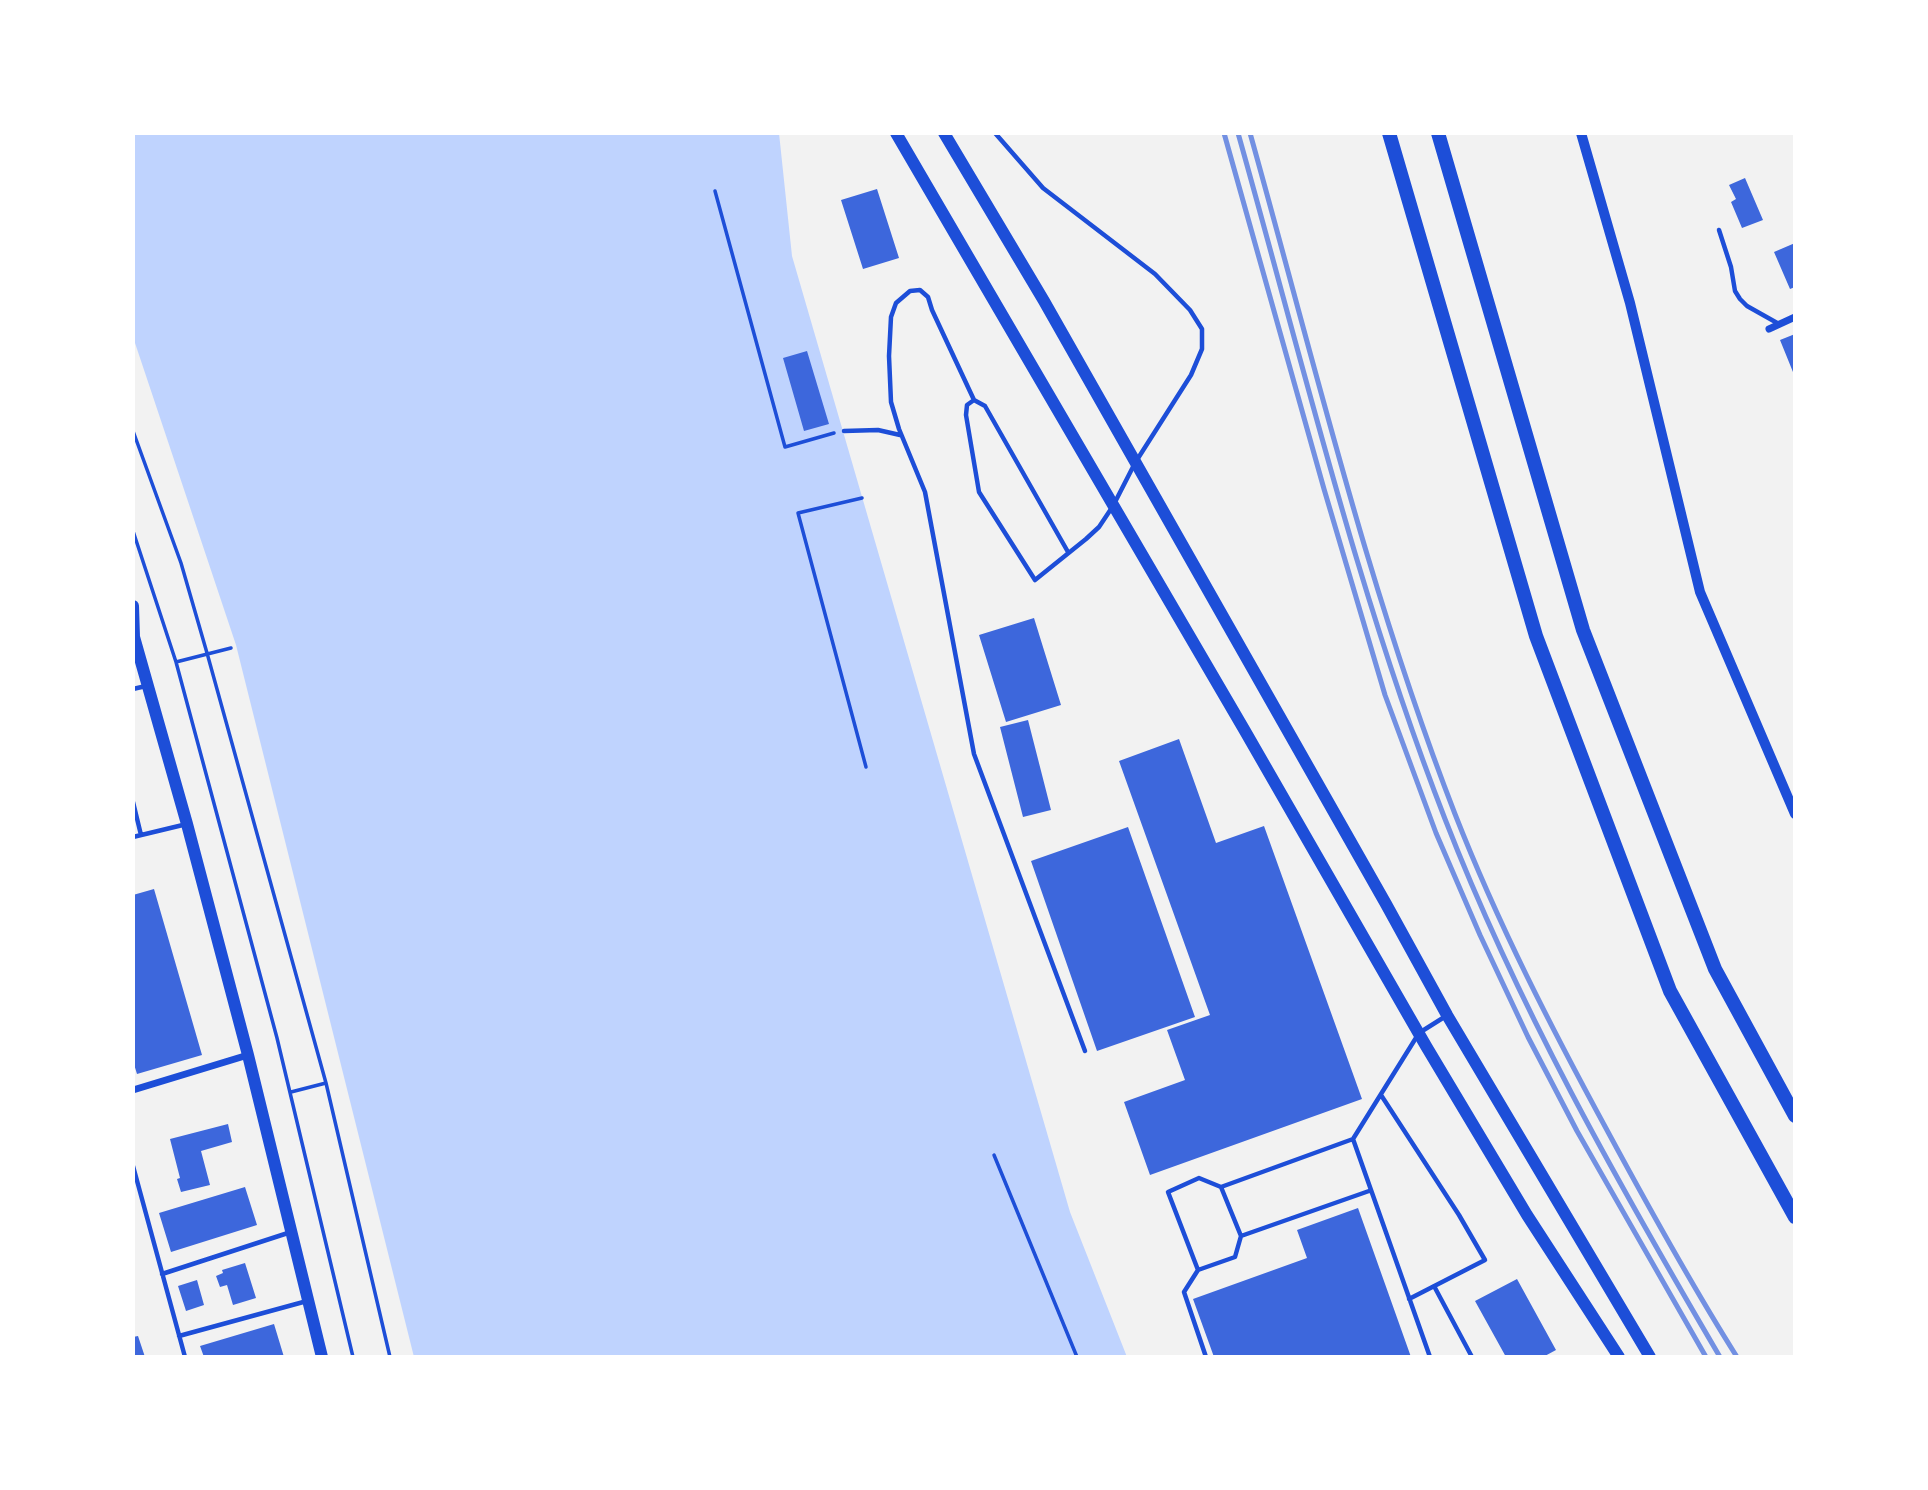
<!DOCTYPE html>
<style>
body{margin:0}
#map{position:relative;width:1928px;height:1490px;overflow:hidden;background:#f2f2f2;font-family:Helvetica,sans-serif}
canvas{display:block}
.frame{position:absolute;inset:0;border:135px solid #fff;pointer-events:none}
</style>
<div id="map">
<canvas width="1928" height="1490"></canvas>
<div class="frame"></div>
</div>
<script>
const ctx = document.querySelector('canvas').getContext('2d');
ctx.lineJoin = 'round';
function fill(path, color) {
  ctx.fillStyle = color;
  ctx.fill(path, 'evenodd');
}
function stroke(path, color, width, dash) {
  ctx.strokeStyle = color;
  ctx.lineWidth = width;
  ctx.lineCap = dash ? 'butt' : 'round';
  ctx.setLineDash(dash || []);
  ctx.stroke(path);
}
fill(new Path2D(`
 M 133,133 L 779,133 L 792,256 L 1070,1212 L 1127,1357 L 414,1357 L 236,645 L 133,337 Z`), '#bfd3fe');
fill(new Path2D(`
 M 1745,178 L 1763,220 L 1742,228 L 1731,202 L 1736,199 L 1729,185 Z
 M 877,189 L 899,258 L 863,269 L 841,200 Z
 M 1795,243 L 1795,287 L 1790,289 L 1774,252 Z
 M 1795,334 L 1795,377 L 1780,340 Z
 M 807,351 L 829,424 L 804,431 L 783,358 Z
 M 1034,618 L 1061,705 L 1006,722 L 979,635 Z
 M 1028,720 L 1051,810 L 1023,817 L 1000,727 Z
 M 1179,739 L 1216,843 L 1264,826 L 1362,1099 L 1150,1175 L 1124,1102 L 1185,1080 L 1167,1030 L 1210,1015 L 1119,761 Z
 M 1128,827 L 1195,1017 L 1097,1051 L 1031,861 Z
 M 154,889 L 202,1055 L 137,1074 L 133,1061 L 133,895 Z
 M 228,1124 L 232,1142 L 201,1151 L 210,1185 L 181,1192 L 177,1179 L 180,1178 L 170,1139 Z
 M 245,1187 L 257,1225 L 171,1252 L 159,1213 Z
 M 1358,1208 L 1411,1357 L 1214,1357 L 1193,1299 L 1307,1258 L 1297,1230 Z
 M 245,1263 L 256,1298 L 233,1305 L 227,1285 L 220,1287 L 216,1276 L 223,1273 L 222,1270 Z
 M 1517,1279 L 1556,1350 L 1543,1357 L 1506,1357 L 1475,1301 Z
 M 197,1280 L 204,1305 L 186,1311 L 178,1286 Z
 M 274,1324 L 284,1357 L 204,1357 L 200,1346 Z
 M 138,1336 L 145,1357 L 133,1357 L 133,1337 Z`), '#3d67dc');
stroke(new Path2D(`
 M 715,191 L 785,447 L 834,433
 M 133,431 L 181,563 L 207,653 L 326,1083 L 390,1357
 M 862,498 L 798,513 L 866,767
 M 133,531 L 176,662 L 277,1038 L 353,1357
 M 176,662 L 231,648
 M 291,1092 L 326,1083
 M 994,1155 L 1077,1357`), '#1d4ed8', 3.5);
stroke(new Path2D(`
 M 995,133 L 1043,188 L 1155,274 L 1190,310 L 1202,329 L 1202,349 L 1191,375 L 1135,463 L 1113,506 L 1099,527 L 1086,539 L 1035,580 L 979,492 L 966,415 L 967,405 L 974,400 L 985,406 L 1068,552
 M 1719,230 L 1731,267 L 1735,291 L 1740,299 L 1747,306 L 1779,324
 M 974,400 L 932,310 L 928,297 L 920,290 L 910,291 L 896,303 L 891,317 L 889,356 L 891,402 L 899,429 L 925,492 L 974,754 L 1085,1051
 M 844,431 L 878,430 L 900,435
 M 133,689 L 146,686
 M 133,802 L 141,835
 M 133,837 L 187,824
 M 1381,1095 L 1459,1215 L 1485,1260 L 1409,1299
 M 1353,1139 L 1221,1187 L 1199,1178 L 1168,1192 L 1198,1270 L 1235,1257 L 1241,1236 L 1369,1191
 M 133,1166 L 185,1357
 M 1221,1187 L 1241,1236
 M 1198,1270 L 1184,1292 L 1206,1357
 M 162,1274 L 291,1232
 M 1434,1286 L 1472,1357
 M 179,1336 L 307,1301
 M 1430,1357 L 1353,1139 L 1419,1033 L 1446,1016`), '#1d4ed8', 4.5);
stroke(new Path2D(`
 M 1769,329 L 1795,317
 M 133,1090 L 248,1055`), '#1d4ed8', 7);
stroke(new Path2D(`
 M 1581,133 L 1630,303 L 1700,592 L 1795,814`), '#1d4ed8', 10);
stroke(new Path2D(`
 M 896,133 L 1245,731 L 1426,1046 L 1527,1215 L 1619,1357
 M 944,133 L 1044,301 L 1386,904 L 1447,1015 L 1650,1357
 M 133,606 L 134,637 L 187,824 L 248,1055 L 322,1357`), '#1d4ed8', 12);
stroke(new Path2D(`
 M 1389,133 L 1536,636 L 1670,991 L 1795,1217
 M 1438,133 L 1583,630 L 1715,969 L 1795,1116`), '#1d4ed8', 14);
stroke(new Path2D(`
 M 1224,133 L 1324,489 L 1385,695 L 1436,833 L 1480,935 L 1528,1037 L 1577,1131 L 1706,1357
 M 1238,133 C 1303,363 1358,596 1445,819 C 1518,1007 1618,1183 1720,1357
 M 1250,133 C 1314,361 1369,593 1455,814 C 1498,924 1552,1029 1608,1132 C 1649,1208 1691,1284 1737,1357`), '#7290e2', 5);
</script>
